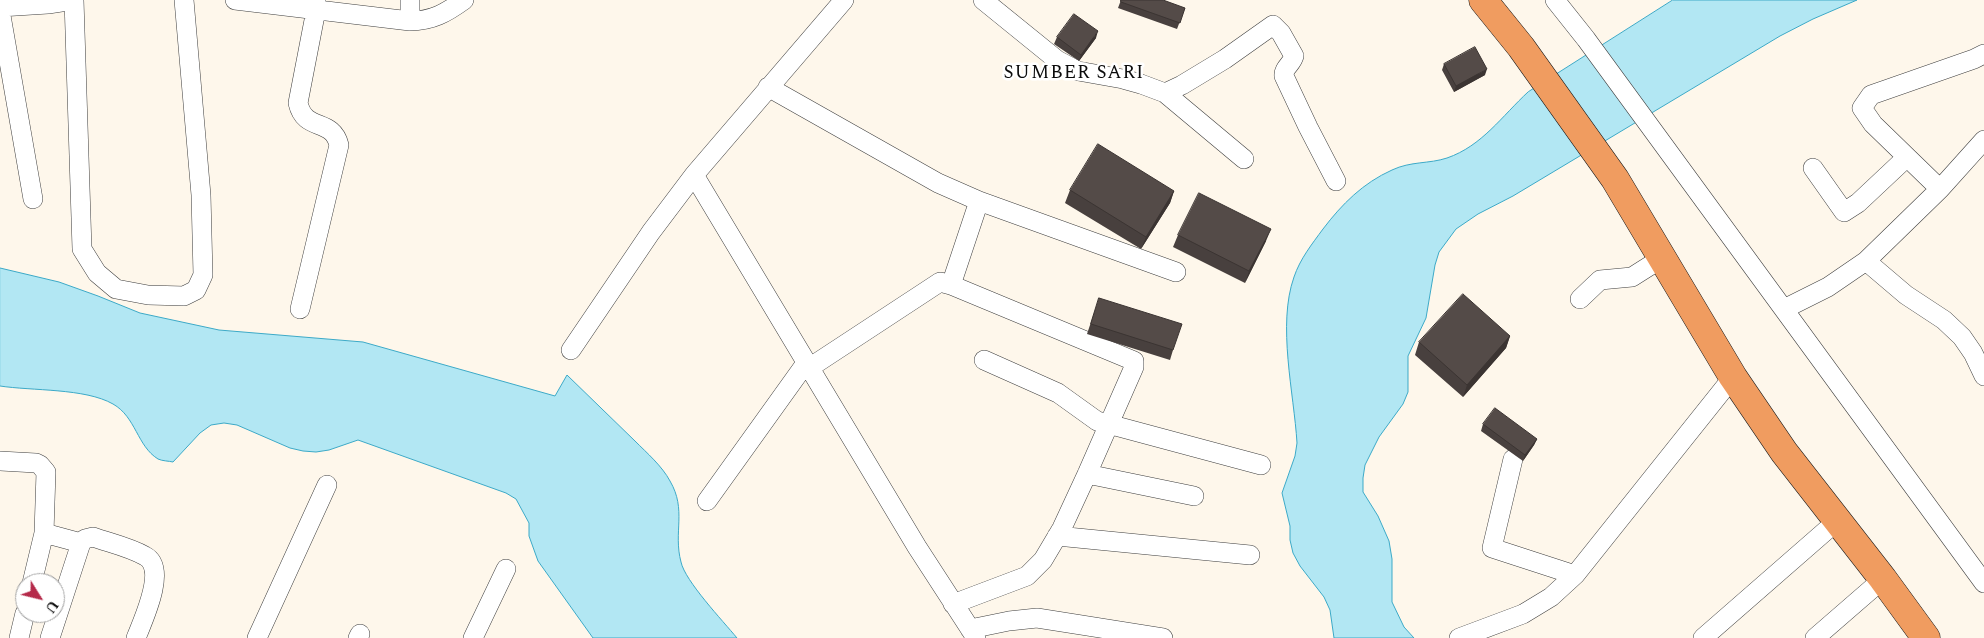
<!DOCTYPE html>
<style>
body{margin:0}
#map{position:relative;width:1984px;height:638px;overflow:hidden;background:#fef7eb;font-family:Spectral,serif}
canvas{display:block}
.north{position:absolute;left:15px;top:573px;width:50px;height:50px;box-sizing:border-box;background:#fff;border:1px solid #9d9d9d;border-radius:50%;rotate:126deg;font-size:14px;font-weight:700;line-height:20px;text-align:center;color:#0b0b0b}
.north::after{content:'';display:block;margin:auto;width:18px;height:22px;background:#b52a4a;clip-path:polygon(50% 0,100% 100%,50% 72%,0 100%)}
</style>
<div id="map">
<canvas width="1984" height="638"></canvas>
<div class="north">U</div>
</div>
<script>
const ctx = document.querySelector('canvas').getContext('2d');
ctx.lineJoin = 'round';
function fill(path, color) {
  ctx.fillStyle = color;
  ctx.fill(path, 'evenodd');
}
function stroke(path, color, width, dash) {
  ctx.strokeStyle = color;
  ctx.lineWidth = width;
  ctx.lineCap = dash ? 'butt' : 'round';
  ctx.setLineDash(dash || []);
  ctx.stroke(path);
}
function write(font, color, halo, rows, align = 'center') {
  ctx.font = font + ' Spectral,serif';
  ctx.lineWidth = 5;
  ctx.setLineDash([]);
  ctx.textBaseline = 'middle';
  ctx.strokeStyle = halo;
  ctx.fillStyle = color;
  for (const [text, x, y, turn = 0] of rows) {
    ctx.save();
    ctx.translate(x, y);
    ctx.rotate((+turn || 0) * Math.PI / 180);
    ctx.textAlign = isNaN(turn) ? turn : align;
    if (halo) ctx.strokeText(text, 0, 0);
    ctx.fillText(text, 0, 0);
    ctx.restore();
  }
}
const water = new Path2D(`
 M 1673,0 L 1857,0 L 1813,19 L 1780,36 L 1513,196 L 1478,214 L 1456,229 L 1439,252 L 1435,265 L 1426,318 L 1408,356 L 1408,392 L 1403,404 L 1379,437 L 1365,465 L 1363,478 L 1363,492 L 1378,516 L 1389,541 L 1392,559 L 1392,602 L 1404,627 L 1414,638 L 1334,638 L 1330,610 L 1324,597 L 1300,566 L 1293,553 L 1290,540 L 1290,526 L 1282,493 L 1295,456 L 1297,443 C 1294,393 1277,325 1294,277 C 1300,259 1312,244 1323,229 C 1342,204 1363,183 1392,170 C 1411,161 1429,164 1447,158 C 1482,146 1502,116 1528,92 Z
 M 0,268 L 59,282 L 98,296 L 140,313 L 219,330 L 363,342 L 555,396 L 567,375 C 590,397 612,419 635,441 C 647,453 662,466 670,481 C 687,510 673,532 681,562 C 685,581 723,621 737,638 L 593,638 L 538,561 L 529,536 L 529,523 L 516,499 L 506,493 L 358,440 L 329,450 L 316,452 L 303,451 L 290,448 L 237,425 L 224,423 L 211,425 L 200,433 L 173,462 C 169,461 162,461 158,459 C 137,446 136,417 113,404 C 85,388 32,391 0,386 Z`);
fill(water, '#b2e7f3');
stroke(water, '#3ca9c7', 1);
const minor = new Path2D(`
 M 74,0 L 82,249 L 97,273 L 116,289 L 148,295 L 184,296 L 196,290 L 203,275 L 201,195 L 184,0
 M 235,0 L 410,21 C 432,21 446,13 464,0
 M 983,0 L 1057,60 L 1078,71 L 1123,79 L 1141,84 L 1165,93 L 1182,85 L 1225,59 L 1273,25 L 1281,33 L 1294,56 C 1292,64 1283,68 1284,76 L 1308,127 L 1336,181
 M 1555,0 L 1586,39 L 1984,583
 M 0,7 L 48,4 L 74,0
 M 0,10 L 33,199
 M 410,21 L 410,0
 M 768,87 L 938,183 L 979,201 L 1176,272
 M 1165,93 L 1244,159
 M 1813,168 L 1844,212 L 1858,203 L 1907,157
 M 694,175 L 917,547 L 976,638
 M 1940,189 L 1873,124 L 1862,108 L 1871,95 L 1974,59 L 1984,54
 M 1866,261 L 1906,295 L 1944,320 L 1962,337 L 1973,353 L 1984,376
 M 951,285 L 979,201
 M 1580,299 L 1600,280 L 1632,277 L 1662,258
 M 300,309 L 339,145 C 332,117 305,133 298,103 L 316,10 L 316,0
 M 1784,309 L 1828,287 L 1866,261 L 1940,189 L 1984,140
 M 571,350 L 651,232 L 694,175 L 844,0
 M 984,360 L 1058,393 L 1097,421 L 1261,465
 M 809,368 L 940,282 L 951,285 L 1134,361 L 1134,367 L 1087,474 L 1062,528 L 1043,560 L 1027,576 L 953,604
 M 1513,459 L 1492,548 L 1575,575
 M 0,461 L 36,463 L 40,465 L 46,472 L 44,533 L 32,583
 M 1087,474 L 1194,496
 M 707,501 L 806,363
 M 44,533 L 81,543
 M 1057,536 L 1250,555
 M 970,629 L 1009,621 L 1037,618 L 1163,638
 M 19,638 L 25,613
 M 50,638 L 81,543 L 85,539 L 93,537 C 110,543 129,547 145,556 C 168,568 143,620 136,638
 M 257,638 L 327,485
 M 358,638 L 360,634
 M 473,638 L 506,569
 M 1459,638 L 1523,614 L 1551,597 L 1575,575 L 1733,377
 M 1703,638 L 1837,521
 M 1815,638 L 1883,579`);
const trunk = new Path2D(`
 M 1483,0 L 1521,47 L 1615,179 L 1733,377 L 1784,452 L 1883,579 L 1926,638`);
stroke(minor, '#3e3e3e', 20);
stroke(trunk, '#1c1c1c', 29);
stroke(minor, '#fff', 19);
stroke(trunk, '#f09c60', 28);
fill(new Path2D(`
 M 1121,0 L 1185,8 L 1177,29 L 1118,8 Z
 M 1057,37 L 1096,38 L 1079,61 L 1054,44 Z
 M 1444,64 L 1485,75 L 1454,92 L 1442,70 Z
 M 1070,190 L 1174,191 L 1170,203 L 1141,249 L 1065,203 Z
 M 1178,235 L 1266,241 L 1245,283 L 1173,247 Z
 M 1099,298 L 1173,350 L 1170,360 L 1087,334 Z
 M 1510,336 L 1506,348 L 1463,397 L 1415,355 L 1419,342 Z
 M 1483,424 L 1537,439 L 1534,445 L 1523,461 L 1481,431 Z`), '#48403e');
fill(new Path2D(`
 M 1098,31 L 1096,38 L 1079,61 L 1081,55 Z
 M 1487,69 L 1485,75 L 1454,92 L 1456,86 Z
 M 1174,191 L 1170,203 L 1141,249 L 1146,237 Z
 M 1271,229 L 1266,241 L 1245,283 L 1249,271 Z
 M 1510,336 L 1506,348 L 1463,397 L 1467,385 Z
 M 1537,439 L 1534,445 L 1523,461 L 1525,455 Z`), '#3b3432');
const building = new Path2D(`
 M 1121,0 L 1163,0 L 1185,8 L 1180,23 L 1121,2 Z
 M 1074,14 L 1098,31 L 1081,55 L 1057,37 Z
 M 1475,47 L 1487,69 L 1456,86 L 1444,64 Z
 M 1098,144 L 1174,191 L 1146,237 L 1070,190 Z
 M 1199,193 L 1271,229 L 1249,271 L 1178,235 Z
 M 1463,294 L 1510,336 L 1467,385 L 1419,342 Z
 M 1099,298 L 1182,324 L 1173,350 L 1091,324 Z
 M 1495,408 L 1537,439 L 1525,455 L 1483,424 Z`);
fill(building, '#544b48');
stroke(building, '#3b3432', 1);
ctx.letterSpacing = '1px';
write('19px', '#0b0b0b', '#fff', [
 ["SUMBER SARI",1074,74]
]);
ctx.letterSpacing = '0px';
</script>
